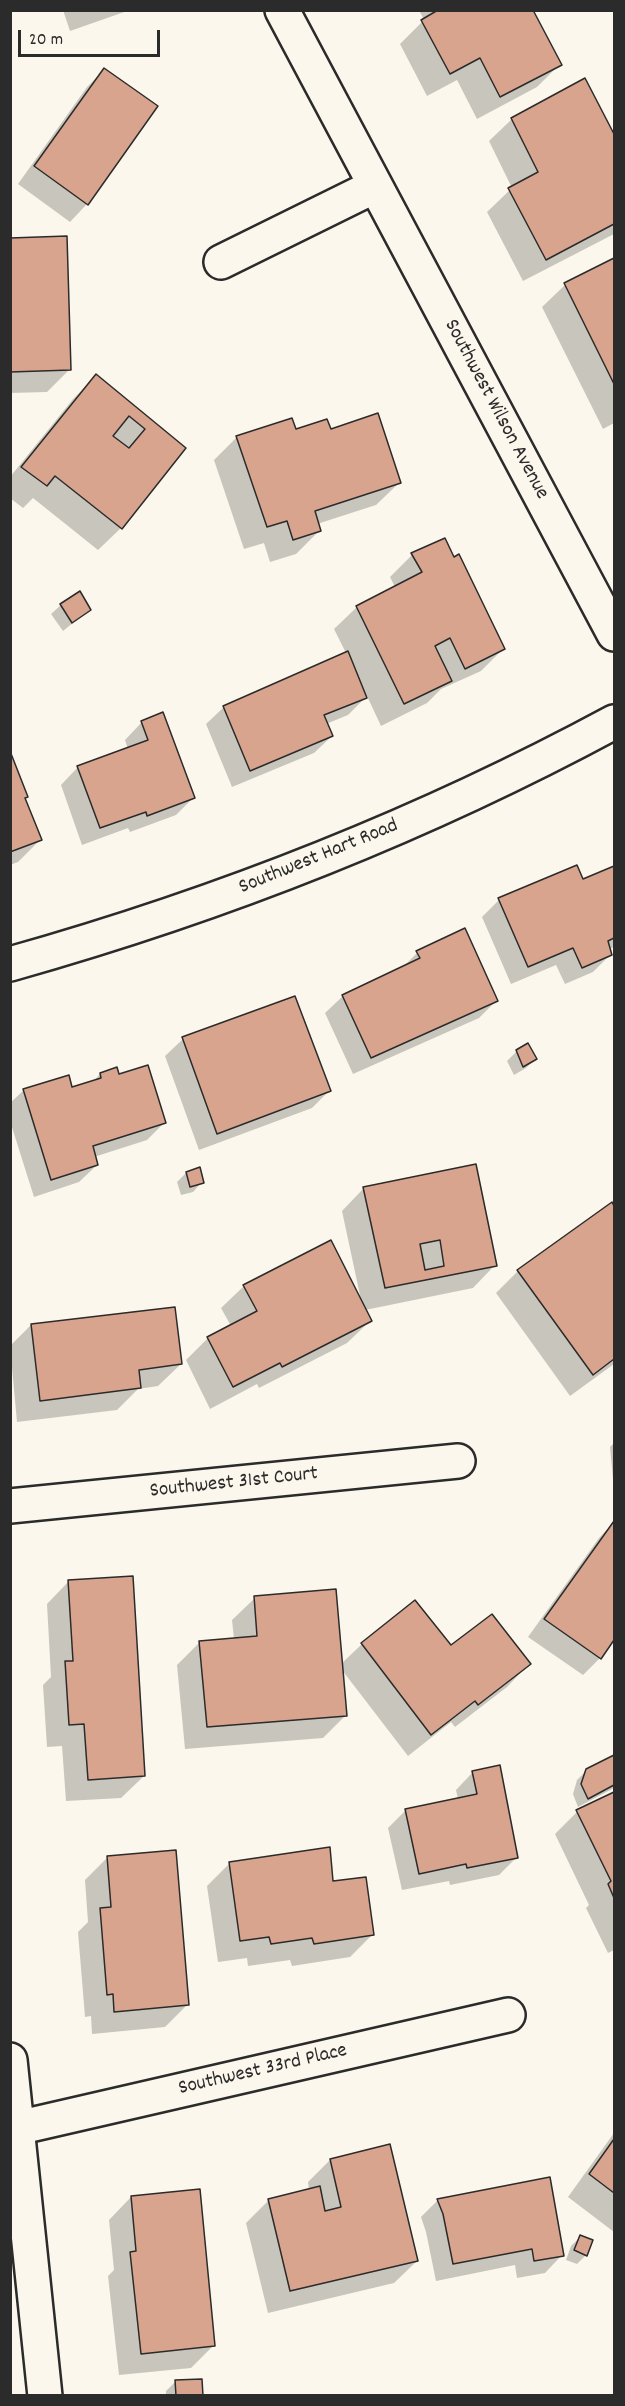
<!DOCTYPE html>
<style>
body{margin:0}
#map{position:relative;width:625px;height:2406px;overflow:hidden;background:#fbf7ec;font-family:Dekko,sans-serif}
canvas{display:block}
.frame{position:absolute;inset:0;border:12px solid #2b2b2b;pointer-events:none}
.scale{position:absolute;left:18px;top:30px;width:142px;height:27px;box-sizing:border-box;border:3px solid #2b2b2b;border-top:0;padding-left:8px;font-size:18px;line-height:21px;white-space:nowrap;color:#2b2b2b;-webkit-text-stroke:4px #fbf7ec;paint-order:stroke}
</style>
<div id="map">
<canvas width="625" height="2406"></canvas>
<div class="frame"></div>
<div class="scale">20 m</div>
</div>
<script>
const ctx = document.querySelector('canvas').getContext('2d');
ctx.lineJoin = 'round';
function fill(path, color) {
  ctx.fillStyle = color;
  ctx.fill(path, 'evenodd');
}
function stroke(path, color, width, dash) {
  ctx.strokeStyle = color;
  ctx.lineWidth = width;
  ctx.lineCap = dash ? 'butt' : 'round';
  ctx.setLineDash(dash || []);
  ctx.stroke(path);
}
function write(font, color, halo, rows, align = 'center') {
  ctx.font = font + ' Dekko,sans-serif';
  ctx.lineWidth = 5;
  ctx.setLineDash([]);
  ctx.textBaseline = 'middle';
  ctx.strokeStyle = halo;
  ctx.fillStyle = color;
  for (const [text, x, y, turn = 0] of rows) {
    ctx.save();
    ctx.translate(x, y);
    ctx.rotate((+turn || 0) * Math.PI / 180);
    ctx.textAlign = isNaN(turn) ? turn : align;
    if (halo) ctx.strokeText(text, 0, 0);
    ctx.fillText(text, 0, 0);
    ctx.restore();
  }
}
fill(new Path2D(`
 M 63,10 L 130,10 L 70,31 Z
 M 419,10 L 531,10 L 560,64 L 537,87 L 477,119 L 457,80 L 427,96 L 400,44 L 424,20 Z
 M 104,70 L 87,204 L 70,222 L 18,184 L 87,87 Z
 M 584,80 L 614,137 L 614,234 L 523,281 L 487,212 L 512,188 L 489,141 L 512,119 Z
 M 10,239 L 69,370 L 47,392 L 10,393 Z
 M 614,260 L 614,423 L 603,429 L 542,307 L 565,285 Z
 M 96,376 L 184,449 L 121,528 L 98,550 L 33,498 L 23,508 L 10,498 L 10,477 L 73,399 Z
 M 295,431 L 330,431 L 399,483 L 376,505 L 317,524 L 319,531 L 296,554 L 270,562 L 264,543 L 244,549 L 214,460 L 237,437 Z
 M 412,555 L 453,559 L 503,649 L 481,671 L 441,689 L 427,703 L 381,726 L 367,696 L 348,715 L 326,724 L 332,736 L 314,753 L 232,787 L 206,724 L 224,707 L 346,653 L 334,629 L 357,607 L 395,587 L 390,577 Z
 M 80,593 L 89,610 L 63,631 L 51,614 L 61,605 Z
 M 142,722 L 193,798 L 176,815 L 130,832 L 128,828 L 82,845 L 61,785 L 78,767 L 128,749 L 125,740 Z
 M 10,755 L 27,797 L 24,800 L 40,840 L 18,862 L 10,865 Z
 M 614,867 L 614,947 L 609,949 L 611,954 L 593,972 L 565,984 L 556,965 L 511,984 L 482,917 L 499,900 L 583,881 Z
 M 417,953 L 496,1001 L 479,1018 L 353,1074 L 325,1013 L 343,996 L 401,969 Z
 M 183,1039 L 329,1091 L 312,1108 L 199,1150 L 165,1056 Z
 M 517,1051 L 536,1058 L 526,1068 L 514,1075 L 507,1061 Z
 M 100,1074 L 118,1076 L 164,1123 L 147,1140 L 94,1157 L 97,1165 L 79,1182 L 34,1197 L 10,1121 L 10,1103 L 24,1090 L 71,1089 L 92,1083 Z
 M 186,1173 L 202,1182 L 193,1192 L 181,1195 L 177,1182 Z
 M 364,1188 L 495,1265 L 473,1288 L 365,1310 L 370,1321 L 347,1343 L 259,1388 L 257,1384 L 210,1409 L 186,1360 L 208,1338 L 231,1326 L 221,1308 L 244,1286 L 361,1300 L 342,1211 Z
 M 611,1205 L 614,1209 L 614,1364 L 570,1396 L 496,1293 L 518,1271 Z
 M 31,1325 L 181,1364 L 158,1386 L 138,1389 L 117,1410 L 17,1422 L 10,1346 Z
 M 614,1443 L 614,1490 L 610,1447 Z
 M 614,1522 L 614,1637 L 600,1658 L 583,1675 L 528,1637 L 599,1538 Z
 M 69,1581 L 144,1776 L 121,1798 L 66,1801 L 62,1746 L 47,1747 L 43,1685 L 51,1677 L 47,1604 Z
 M 255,1598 L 341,1664 L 362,1644 L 414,1602 L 450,1647 L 529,1664 L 507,1687 L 455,1727 L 451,1722 L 408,1756 L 342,1670 L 346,1715 L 323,1738 L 185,1749 L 177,1665 L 200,1642 L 234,1639 L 232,1620 Z
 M 614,1757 L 614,1788 L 578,1807 L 573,1794 L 577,1780 L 587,1770 Z
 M 473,1772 L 517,1857 L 499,1875 L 450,1885 L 449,1881 L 402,1890 L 388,1828 L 406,1810 L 458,1799 L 456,1790 Z
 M 614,1793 L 614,1950 L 608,1953 L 586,1908 L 589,1905 L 555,1834 L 577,1812 Z
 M 107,1858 L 187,2005 L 165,2027 L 92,2034 L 91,2016 L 85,2017 L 78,1932 L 88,1922 L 85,1880 Z
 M 230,1863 L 332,1883 L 372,1935 L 350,1957 L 292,1966 L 290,1960 L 248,1966 L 247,1958 L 218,1962 L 207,1886 Z
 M 614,2133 L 614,2232 L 568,2197 Z
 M 330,2160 L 417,2261 L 394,2283 L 268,2313 L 246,2223 L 269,2200 L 309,2190 L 308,2182 Z
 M 131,2197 L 214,2345 L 191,2368 L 119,2375 L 108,2276 L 114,2270 L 109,2220 Z
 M 438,2200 L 562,2255 L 545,2273 L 517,2278 L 515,2265 L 436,2281 L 426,2232 L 421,2217 Z
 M 580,2237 L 586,2255 L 577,2264 L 566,2260 L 571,2246 Z
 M 175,2382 L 202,2396 L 166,2396 L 166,2391 Z`), '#0003');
const building = new Path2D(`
 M 438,10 L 533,10 L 562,65 L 500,97 L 480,58 L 450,74 L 421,20 Z
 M 104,68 L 158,106 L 88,205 L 34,166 Z
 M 585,78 L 614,134 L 614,224 L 546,260 L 508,188 L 538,172 L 511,118 Z
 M 67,236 L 71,370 L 10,372 L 10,238 Z
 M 614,258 L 614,384 L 564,283 Z
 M 96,374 L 186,448 L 122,529 L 55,476 L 47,486 L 21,467 ZM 129,416 L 145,429 L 129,448 L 113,436 Z
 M 378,413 L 401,483 L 315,511 L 321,531 L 293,540 L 287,521 L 267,527 L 236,436 L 292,418 L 296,429 L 327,419 L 331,429 Z
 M 445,538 L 454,557 L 459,554 L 505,649 L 465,669 L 450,638 L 435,646 L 452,681 L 404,704 L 356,606 L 422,572 L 411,553 Z
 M 80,591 L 91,610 L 72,623 L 60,604 Z
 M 348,651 L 367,698 L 324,715 L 333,736 L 250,771 L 223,706 Z
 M 163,712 L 195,798 L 147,816 L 146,812 L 100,828 L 77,766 L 148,740 L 141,721 Z
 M 10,751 L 28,797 L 25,798 L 42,840 L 10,852 Z
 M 577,865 L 583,879 L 614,866 L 614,938 L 608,941 L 612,955 L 582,968 L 573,948 L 528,967 L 498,898 Z
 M 465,928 L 498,1001 L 371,1058 L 342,995 L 420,958 L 416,951 Z
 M 295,996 L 331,1091 L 217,1134 L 182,1037 Z
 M 528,1043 L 537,1059 L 523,1067 L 516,1050 Z
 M 148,1065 L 166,1123 L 93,1146 L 98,1165 L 51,1180 L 23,1089 L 69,1075 L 72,1087 L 101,1078 L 100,1073 L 117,1067 L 119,1074 Z
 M 476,1164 L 497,1266 L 385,1288 L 363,1187 ZM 440,1240 L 444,1266 L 425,1270 L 420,1244 Z
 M 200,1167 L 204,1183 L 190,1187 L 186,1172 Z
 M 612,1202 L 614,1206 L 614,1359 L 593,1375 L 517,1270 Z
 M 331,1240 L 372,1321 L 282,1367 L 280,1363 L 233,1387 L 207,1337 L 257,1311 L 243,1285 Z
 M 175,1307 L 182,1364 L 139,1370 L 141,1388 L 40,1401 L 31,1324 Z
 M 614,1521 L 614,1640 L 601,1659 L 544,1619 Z
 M 133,1576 L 145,1776 L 88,1780 L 84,1724 L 69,1725 L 65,1661 L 73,1661 L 68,1580 Z
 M 336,1589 L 347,1716 L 207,1727 L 199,1641 L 257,1636 L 254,1596 Z
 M 415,1600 L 451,1645 L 492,1614 L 531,1664 L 478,1705 L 475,1701 L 431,1735 L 361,1643 Z
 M 614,1755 L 614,1785 L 588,1799 L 581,1784 L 586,1769 Z
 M 500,1765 L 518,1858 L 467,1868 L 466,1864 L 419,1874 L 405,1809 L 477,1794 L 472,1771 Z
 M 614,1792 L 614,1898 L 608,1884 L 611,1881 L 576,1810 Z
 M 330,1847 L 333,1881 L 366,1877 L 374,1935 L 314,1944 L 312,1938 L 271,1944 L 269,1937 L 240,1941 L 229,1862 Z
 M 176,1850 L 189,2005 L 114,2012 L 113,1994 L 107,1995 L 100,1908 L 111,1907 L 107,1856 Z
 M 614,2139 L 614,2193 L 589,2174 Z
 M 390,2144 L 418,2261 L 290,2291 L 268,2199 L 320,2186 L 325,2211 L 341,2207 L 330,2159 Z
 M 550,2177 L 564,2256 L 534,2261 L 532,2249 L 453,2264 L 443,2214 L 437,2199 Z
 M 200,2189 L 215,2346 L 141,2354 L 130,2252 L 136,2251 L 131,2196 Z
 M 580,2235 L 593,2240 L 587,2256 L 574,2250 Z
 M 202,2379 L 203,2396 L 176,2396 L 175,2380 Z`);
fill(building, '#d9a48e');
stroke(building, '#2b2b2b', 1.5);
const street = new Path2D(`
 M 221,262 L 375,186
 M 10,1506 L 458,1461
 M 10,2060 L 45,2396
 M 17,2128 L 508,2015`);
const secondary = new Path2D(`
 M 282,10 L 614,634
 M 10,964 C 220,905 423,825 614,722`);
stroke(street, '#2b2b2b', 38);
stroke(secondary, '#2b2b2b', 38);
stroke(street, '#fbf7ec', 33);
stroke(secondary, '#fbf7ec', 33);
write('21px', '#2b2b2b', '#fbf7ec', [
 ["Southwest Wilson Avenue",495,410,62],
 ["Southwest Hart Road",319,858,-22],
 ["Southwest 31st Court",234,1484,-6],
 ["Southwest 33rd Place",263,2071,-13]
]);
</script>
